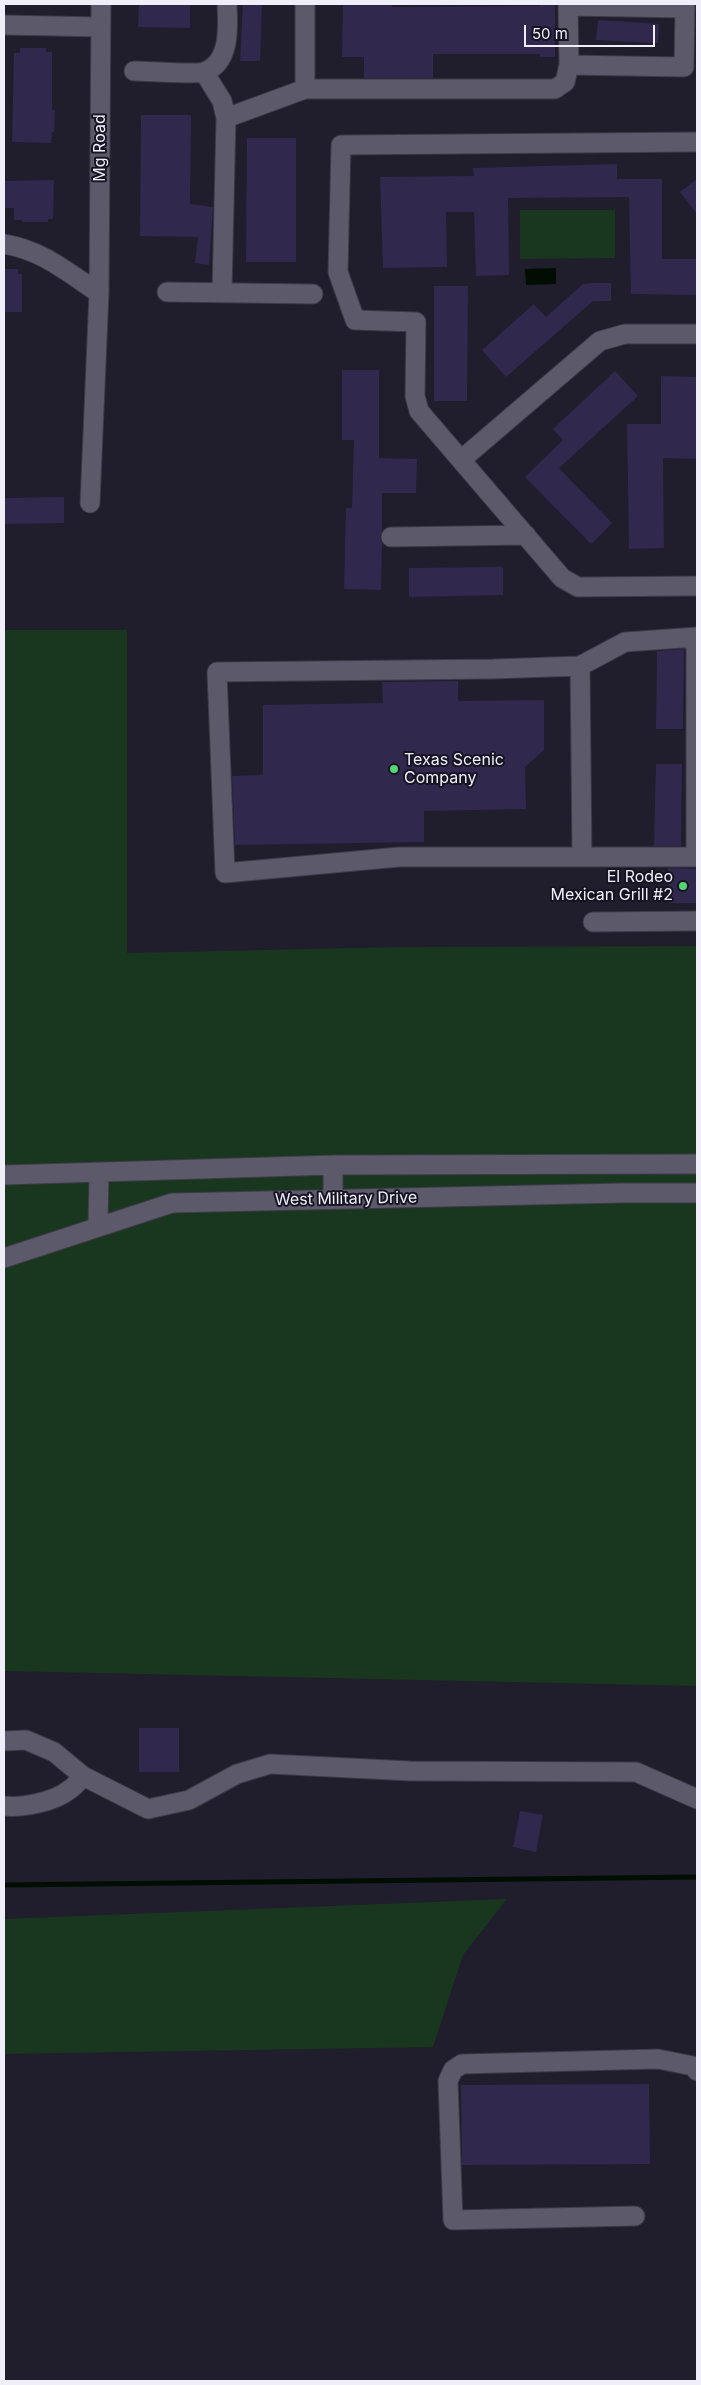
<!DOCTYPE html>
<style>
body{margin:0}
#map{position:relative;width:701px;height:2385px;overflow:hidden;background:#201d2c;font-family:Inter,sans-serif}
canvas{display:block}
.frame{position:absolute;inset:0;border:5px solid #f0eff9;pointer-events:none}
.scale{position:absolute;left:524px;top:25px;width:131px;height:22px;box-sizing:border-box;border:2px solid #f0eff9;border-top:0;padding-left:6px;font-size:15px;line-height:18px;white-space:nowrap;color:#f0eff9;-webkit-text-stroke:4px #161422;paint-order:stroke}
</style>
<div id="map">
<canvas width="701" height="2385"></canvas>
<div class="frame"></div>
<div class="scale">50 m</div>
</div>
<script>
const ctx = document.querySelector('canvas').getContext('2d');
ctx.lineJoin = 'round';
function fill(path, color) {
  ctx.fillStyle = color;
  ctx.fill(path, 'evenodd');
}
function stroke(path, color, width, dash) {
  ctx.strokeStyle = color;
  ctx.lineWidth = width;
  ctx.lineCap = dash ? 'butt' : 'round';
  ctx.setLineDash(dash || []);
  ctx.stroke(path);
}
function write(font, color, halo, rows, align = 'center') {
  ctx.font = font + ' Inter,sans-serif';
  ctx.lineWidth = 4;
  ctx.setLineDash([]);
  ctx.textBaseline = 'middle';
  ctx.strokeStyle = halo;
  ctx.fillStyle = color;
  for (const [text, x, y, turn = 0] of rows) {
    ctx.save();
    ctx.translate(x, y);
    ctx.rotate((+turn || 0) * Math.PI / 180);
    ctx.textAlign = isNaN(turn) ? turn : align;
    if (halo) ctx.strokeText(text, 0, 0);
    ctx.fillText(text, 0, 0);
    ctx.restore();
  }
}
fill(new Path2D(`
 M 520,210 L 615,210 L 615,258 L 520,259 Z
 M 4,630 L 127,630 L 127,953 L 400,947 L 697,946 L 697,1686 L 4,1671 Z
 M 507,1899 L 463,1955 L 433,2047 L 4,2054 L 4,1919 Z`), '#18371e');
fill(new Path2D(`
 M 556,268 L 556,284 L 526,285 L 525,269 Z`), '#000d00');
stroke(new Path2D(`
 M 4,1885 L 697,1877`), '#000d00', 5);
fill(new Path2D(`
 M 139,4 L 190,4 L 190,28 L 138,27 Z
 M 243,4 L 262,4 L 260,61 L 240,61 Z
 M 343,4 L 392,4 L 392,7 L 540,6 L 540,4 L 555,4 L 555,57 L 540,57 L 540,54 L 433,54 L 433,78 L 364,78 L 364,57 L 342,57 Z
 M 598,20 L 659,24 L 658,43 L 596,40 Z
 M 20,48 L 46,48 L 46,52 L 52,52 L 52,110 L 55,110 L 54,132 L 52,132 L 51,143 L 12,142 L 14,53 L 20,53 Z
 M 141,115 L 191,115 L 190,204 L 213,207 L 209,265 L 195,263 L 198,237 L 140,236 Z
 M 247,138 L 296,138 L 296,262 L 246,262 Z
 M 617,164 L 617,179 L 662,179 L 662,259 L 697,259 L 697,295 L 631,294 L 629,197 L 508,198 L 509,275 L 476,276 L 474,212 L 446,212 L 447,267 L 383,268 L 380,177 L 474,176 L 473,168 Z
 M 697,179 L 697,214 L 680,192 Z
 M 54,180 L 53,219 L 48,219 L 48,222 L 22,222 L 22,220 L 14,220 L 14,208 L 4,208 L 4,181 Z
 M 4,269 L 18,269 L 18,274 L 22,274 L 22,312 L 4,312 Z
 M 592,283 L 611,283 L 611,301 L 593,301 L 506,377 L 482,350 L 534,304 L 546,317 L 583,284 Z
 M 434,286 L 468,286 L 467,401 L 434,401 Z
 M 342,370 L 379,370 L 379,458 L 417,459 L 416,493 L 382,493 L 382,531 L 380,537 L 382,543 L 381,590 L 344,589 L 346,508 L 352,508 L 354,440 L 342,440 Z
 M 615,371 L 638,396 L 559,468 L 612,523 L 591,544 L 525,477 L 563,440 L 553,429 Z
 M 661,376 L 697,377 L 697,459 L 663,458 L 664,548 L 629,549 L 627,424 L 661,424 Z
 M 64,497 L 64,523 L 4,524 L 4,498 Z
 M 503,567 L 503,595 L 409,597 L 409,568 Z
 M 684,649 L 683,729 L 656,729 L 657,651 Z
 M 458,681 L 458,701 L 544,700 L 544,750 L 525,767 L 526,809 L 424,811 L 424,842 L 235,845 L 232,776 L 263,775 L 263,705 L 383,703 L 382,682 Z
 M 656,764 L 682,764 L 681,846 L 654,846 Z
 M 668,868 L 697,869 L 697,903 L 669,903 Z
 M 139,1728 L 179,1728 L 179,1772 L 139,1772 Z
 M 520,1811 L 543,1815 L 536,1852 L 513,1847 Z
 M 649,2084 L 650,2164 L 462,2165 L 461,2085 Z`), '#31284e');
const minor = new Path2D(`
 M 305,4 L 305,89
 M 4,25 L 100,27
 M 569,65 L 684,67 L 685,4
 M 134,71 C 147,71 195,75 204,72 C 231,63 228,26 227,4
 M 204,72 L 222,101 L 226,118 L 222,292
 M 226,118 L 305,89 L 555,89 L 565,82 L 569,65 L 568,6 L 685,8
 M 697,142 L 341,145 L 338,272 L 355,320 L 416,322 L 415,396 L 419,411 L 562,578 L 578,587 L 697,586
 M 4,244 C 42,250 67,272 99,293
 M 167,292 L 313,294
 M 461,460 L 600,341 L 625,334 L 697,334
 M 90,503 L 99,293 L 101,4
 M 391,537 L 526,535
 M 697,637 L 625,642 L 580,666 L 493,669 L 217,672 L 225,873 L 399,857 L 697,857
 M 580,666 L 582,856
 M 696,857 L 696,637
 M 593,922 L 697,921
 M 333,1165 L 333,1199
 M 4,1175 L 333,1165 L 697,1164
 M 98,1225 L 99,1173
 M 4,1258 L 172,1203 L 622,1193 L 697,1193
 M 4,1741 L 26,1740 L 54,1752 L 83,1776 L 148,1809 L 189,1800 L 237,1774 L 270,1764 L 410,1771 L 636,1772 L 697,1799
 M 4,1806 C 22,1808 54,1802 69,1790 C 74,1787 79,1781 83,1776
 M 635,2216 L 453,2220 L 448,2081 L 453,2070 L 462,2064 L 658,2059 L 693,2066 L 697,2071`);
stroke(minor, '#3d3a46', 21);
stroke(minor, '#5b596a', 19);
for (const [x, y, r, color] of [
 [394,769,5,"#53d673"],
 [683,886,5,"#53d673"]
]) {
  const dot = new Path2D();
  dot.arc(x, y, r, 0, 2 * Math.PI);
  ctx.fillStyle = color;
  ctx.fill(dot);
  stroke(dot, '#161422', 2);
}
write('16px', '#f0eff9', '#161422', [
 ["Mg Road",100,148,-90],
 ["West Military Drive",346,1199,-1]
]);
write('16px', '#f0eff9', '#161422', [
 ["Texas Scenic",404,760],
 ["Company",404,778],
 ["El Rodeo",673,877,"right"],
 ["Mexican Grill #2",673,895,"right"]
], 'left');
</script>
